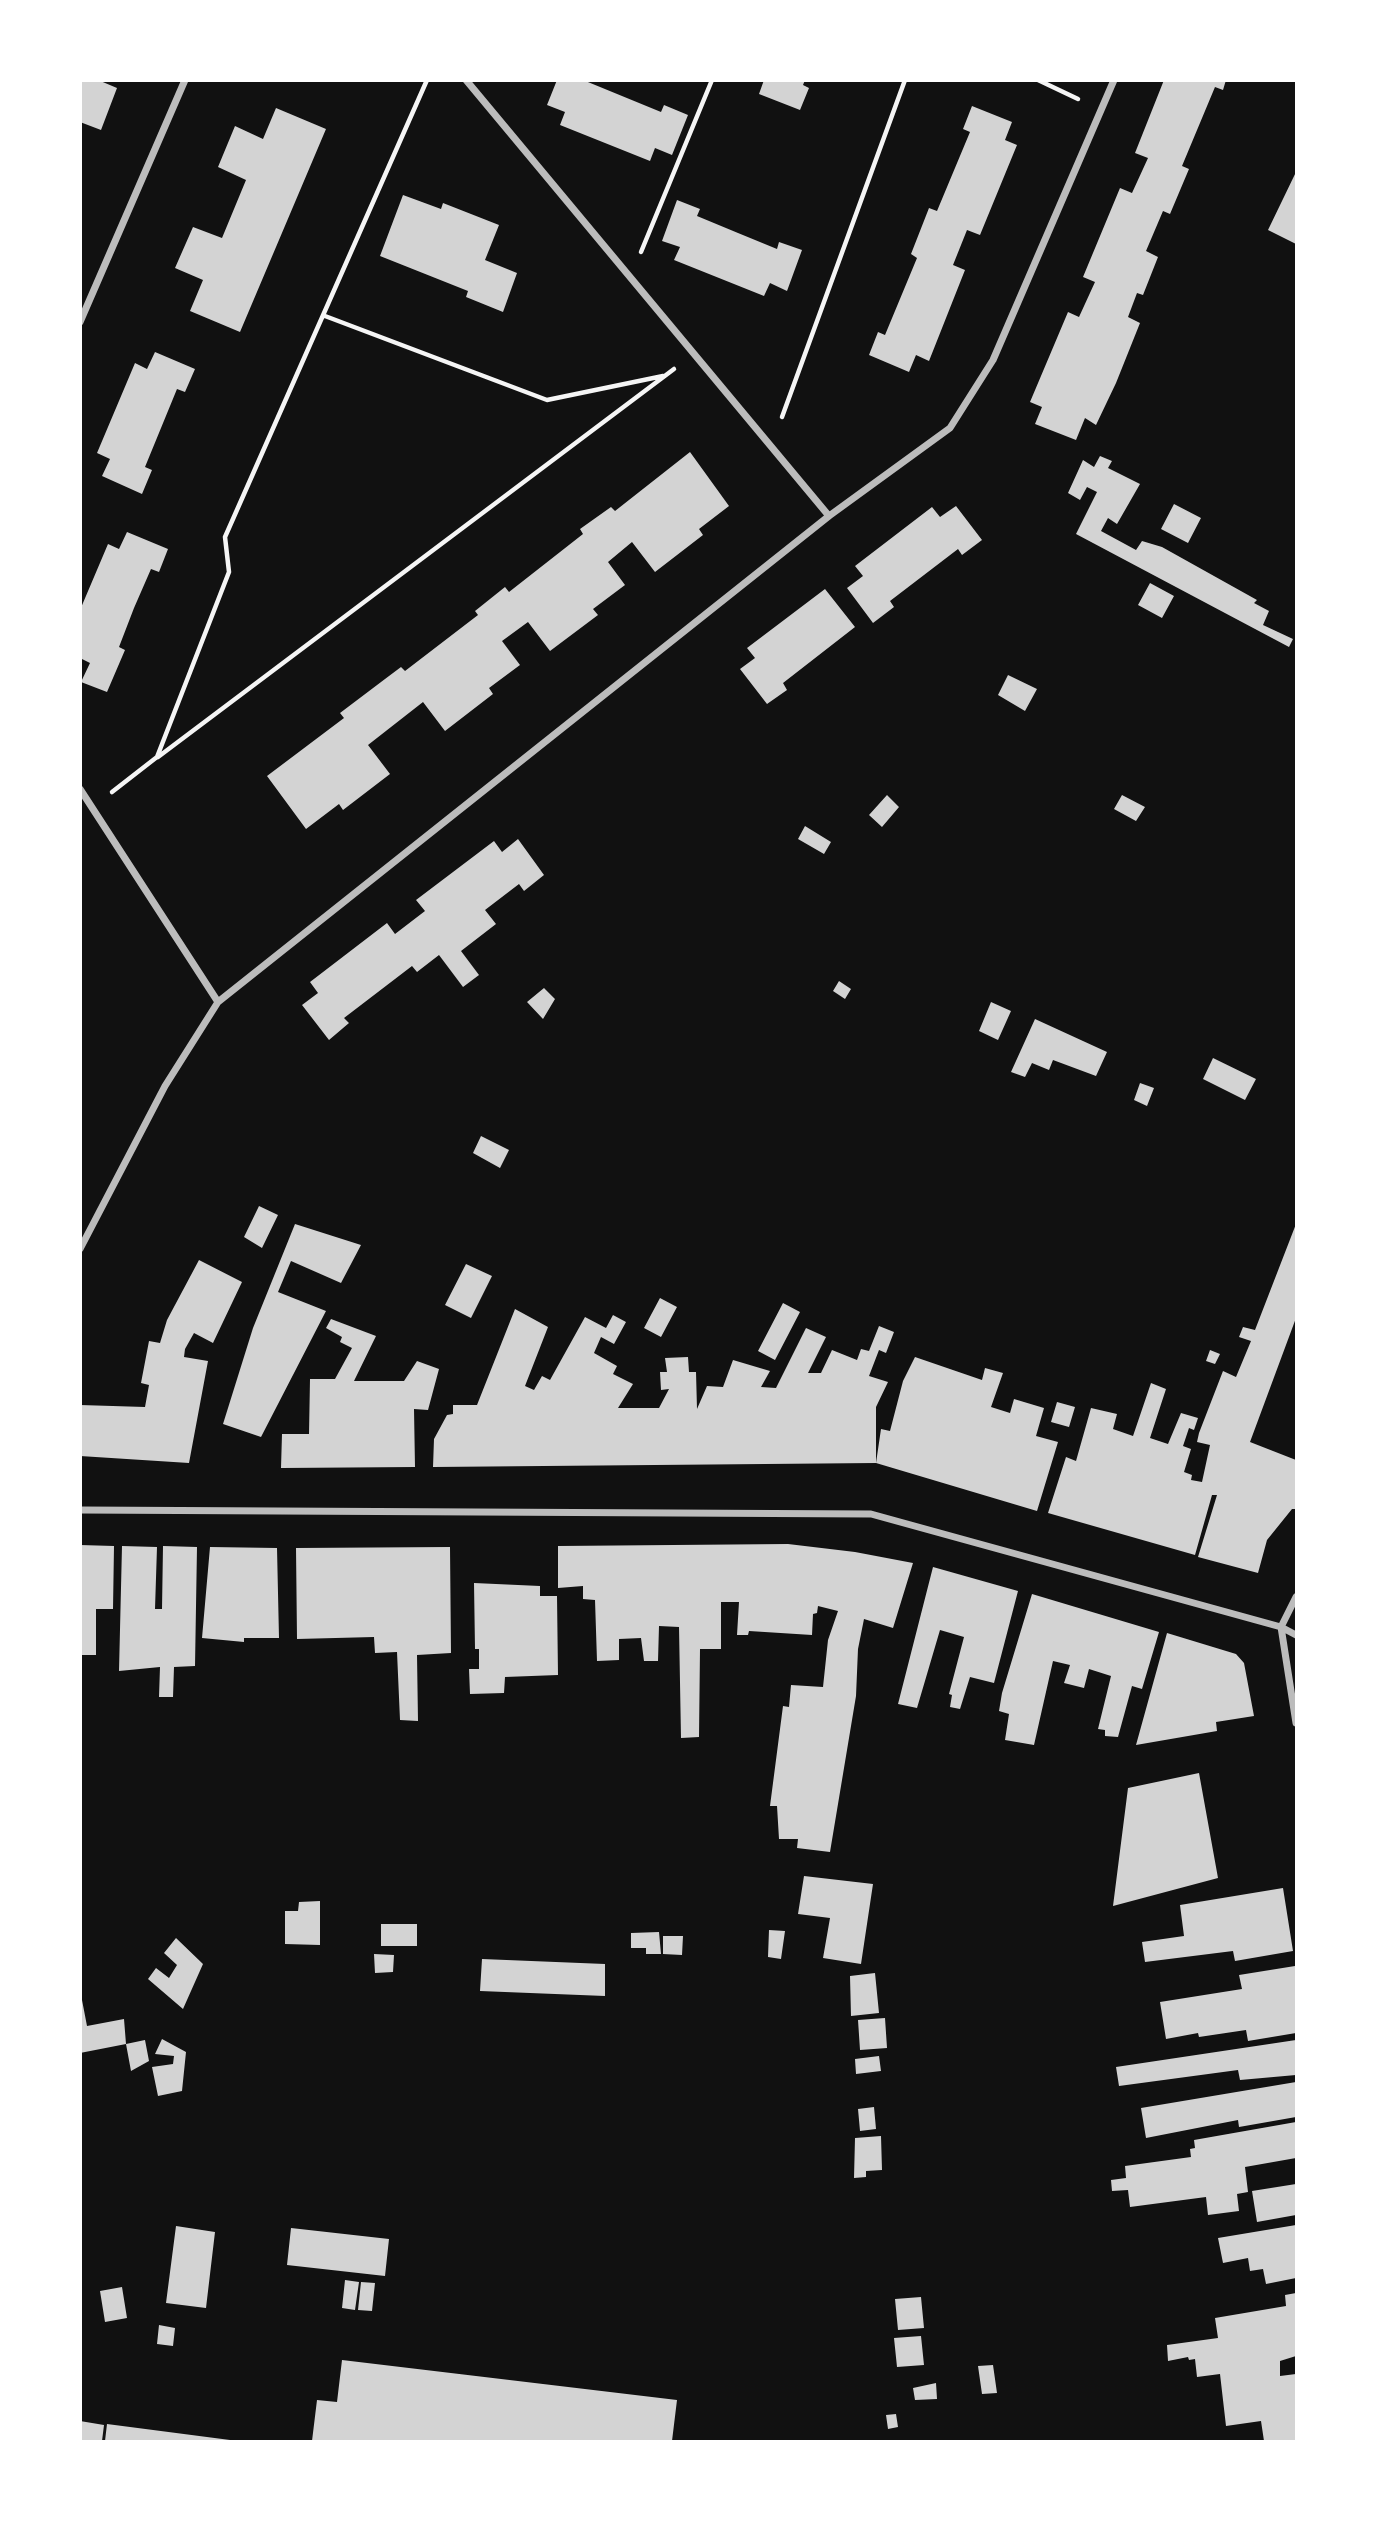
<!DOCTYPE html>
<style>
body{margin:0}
#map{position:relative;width:1377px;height:2522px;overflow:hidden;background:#111;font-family:Quicksand,sans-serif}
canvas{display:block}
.frame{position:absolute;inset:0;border:82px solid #fff;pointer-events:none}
</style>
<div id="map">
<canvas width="1377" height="2522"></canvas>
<div class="frame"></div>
</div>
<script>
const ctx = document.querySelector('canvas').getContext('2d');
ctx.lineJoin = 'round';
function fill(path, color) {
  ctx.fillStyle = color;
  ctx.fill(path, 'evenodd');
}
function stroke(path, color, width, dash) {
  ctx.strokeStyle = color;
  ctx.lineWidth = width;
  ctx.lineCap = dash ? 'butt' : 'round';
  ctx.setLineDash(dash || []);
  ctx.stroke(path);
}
fill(new Path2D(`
 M 80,80 L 98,80 L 117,88 L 101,130 L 80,122 Z
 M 557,80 L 583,80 L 661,112 L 664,105 L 688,115 L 672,155 L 655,148 L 650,161 L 560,125 L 565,112 L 547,105 Z
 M 764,80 L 805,80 L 803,85 L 809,88 L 800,110 L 759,94 Z
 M 1164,80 L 1226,80 L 1223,90 L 1215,87 L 1182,166 L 1189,169 L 1170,214 L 1163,211 L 1146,251 L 1158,257 L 1143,295 L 1137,293 L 1128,317 L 1140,323 L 1116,383 L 1096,425 L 1085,418 L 1076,440 L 1035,424 L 1042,407 L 1030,402 L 1068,312 L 1079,317 L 1095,282 L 1083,277 L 1120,188 L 1132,193 L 1148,158 L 1135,153 Z
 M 972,106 L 1012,122 L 1005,140 L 1017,145 L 980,235 L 967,230 L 953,265 L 965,270 L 929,361 L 916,355 L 909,372 L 869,355 L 878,332 L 885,335 L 917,258 L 911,254 L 929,208 L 937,211 L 970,132 L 963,129 Z
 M 276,108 L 326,129 L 240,332 L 190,311 L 203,280 L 175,268 L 193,227 L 222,238 L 246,180 L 218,167 L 235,126 L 263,139 Z
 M 1296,172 L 1296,244 L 1268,230 Z
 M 403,195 L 441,209 L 443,203 L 499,225 L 485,260 L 517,273 L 503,312 L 466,297 L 468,291 L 380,256 Z
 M 677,200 L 700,209 L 697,216 L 738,233 L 777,249 L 779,242 L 802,250 L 787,291 L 770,283 L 764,296 L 674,260 L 680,247 L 662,241 Z
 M 155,352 L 195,369 L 185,392 L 177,389 L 145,467 L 152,470 L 142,494 L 102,476 L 110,459 L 97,453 L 135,363 L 147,369 Z
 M 690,452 L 729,506 L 699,529 L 703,535 L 655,572 L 632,542 L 608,562 L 625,585 L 593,609 L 598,615 L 550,651 L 528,622 L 502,641 L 520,665 L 489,688 L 493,694 L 445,731 L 423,702 L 368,745 L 390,774 L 343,810 L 339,804 L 306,829 L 267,776 L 344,718 L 340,713 L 385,679 L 401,667 L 405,671 L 478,615 L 475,611 L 505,587 L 509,592 L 583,534 L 580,529 L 611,507 L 615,511 Z
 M 1100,456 L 1112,461 L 1108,468 L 1140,484 L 1117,524 L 1108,518 L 1101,531 L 1136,550 L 1142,541 L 1162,547 L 1257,600 L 1254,603 L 1269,611 L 1263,625 L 1293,639 L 1289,647 L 1076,534 L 1097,492 L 1087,487 L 1080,500 L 1068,493 L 1083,460 L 1094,467 Z
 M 1174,504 L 1201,518 L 1188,543 L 1161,529 Z
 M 956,506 L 982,540 L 962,555 L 958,549 L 890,601 L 894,607 L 873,623 L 847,588 L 863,576 L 855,566 L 932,507 L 940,517 Z
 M 127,532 L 168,549 L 159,572 L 151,569 L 134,608 L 119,647 L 125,650 L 107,692 L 81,682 L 90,663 L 80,658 L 80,610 L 108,544 L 119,549 Z
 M 1150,583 L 1174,596 L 1162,618 L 1138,605 Z
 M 825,589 L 855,627 L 783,683 L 787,690 L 767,704 L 740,669 L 755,658 L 747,648 Z
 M 1008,675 L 1037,689 L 1025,711 L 998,695 Z
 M 887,795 L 899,807 L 882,827 L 869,815 Z
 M 1122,795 L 1145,807 L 1136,821 L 1114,809 Z
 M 805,826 L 831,842 L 824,854 L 798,839 Z
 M 518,839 L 544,875 L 524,891 L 519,884 L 485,910 L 496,924 L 461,951 L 479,975 L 463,987 L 439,955 L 417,972 L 412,966 L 344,1018 L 349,1023 L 329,1040 L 302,1005 L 318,993 L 310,982 L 387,923 L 395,934 L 425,911 L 416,900 L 494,841 L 502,852 Z
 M 839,981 L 851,989 L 845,999 L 833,991 Z
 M 544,988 L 555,999 L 543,1019 L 527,1002 Z
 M 991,1002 L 1011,1011 L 998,1040 L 979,1031 Z
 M 1035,1019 L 1107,1052 L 1096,1076 L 1053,1060 L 1049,1070 L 1032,1063 L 1025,1077 L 1011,1072 Z
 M 1213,1058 L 1256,1079 L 1245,1100 L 1203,1079 Z
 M 1140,1083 L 1154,1088 L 1147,1106 L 1134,1100 Z
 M 481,1136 L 509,1150 L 500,1168 L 473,1153 Z
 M 259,1206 L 278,1215 L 262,1248 L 244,1237 Z
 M 295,1224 L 361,1245 L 341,1283 L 291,1261 L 278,1292 L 326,1311 L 261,1437 L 223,1424 L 253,1328 Z
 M 1296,1224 L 1296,1318 L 1250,1442 L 1296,1460 L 1296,1509 L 1292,1509 L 1267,1540 L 1258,1573 L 1198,1557 L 1217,1495 L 1212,1495 L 1195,1555 L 1048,1513 L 1066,1457 L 1076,1461 L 1091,1408 L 1117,1414 L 1113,1429 L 1133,1436 L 1151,1383 L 1166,1389 L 1150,1438 L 1168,1444 L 1181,1413 L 1198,1418 L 1194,1430 L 1189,1428 L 1183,1446 L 1191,1449 L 1184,1472 L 1192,1475 L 1191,1480 L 1202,1482 L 1210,1445 L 1197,1442 L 1199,1433 L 1223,1371 L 1236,1377 L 1251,1341 L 1239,1337 L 1243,1327 L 1255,1330 Z
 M 199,1260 L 242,1282 L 213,1343 L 194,1333 L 185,1349 L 184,1357 L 208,1361 L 189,1463 L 80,1456 L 80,1405 L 145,1407 L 149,1385 L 141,1383 L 149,1341 L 160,1343 L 167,1320 Z
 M 466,1264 L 492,1276 L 471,1318 L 445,1305 Z
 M 660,1298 L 677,1307 L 661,1337 L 644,1328 Z
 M 783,1303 L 800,1312 L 775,1360 L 758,1351 Z
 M 515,1309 L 548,1327 L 525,1386 L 534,1390 L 542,1376 L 550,1380 L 585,1317 L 606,1328 L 613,1315 L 626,1322 L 614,1344 L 601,1337 L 594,1353 L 617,1366 L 613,1374 L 633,1384 L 618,1408 L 659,1408 L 669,1389 L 661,1390 L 660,1372 L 667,1372 L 665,1358 L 688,1357 L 689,1372 L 696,1372 L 697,1409 L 707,1386 L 723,1387 L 733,1360 L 770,1371 L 761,1387 L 776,1388 L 806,1328 L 826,1337 L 808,1373 L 821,1373 L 832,1350 L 857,1360 L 861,1349 L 869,1351 L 879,1326 L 894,1332 L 886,1353 L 879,1350 L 869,1376 L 888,1382 L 876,1407 L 876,1463 L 433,1467 L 434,1439 L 447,1415 L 453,1414 L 453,1405 L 477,1405 Z
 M 331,1319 L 376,1336 L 354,1381 L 404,1381 L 417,1361 L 439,1369 L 428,1410 L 414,1409 L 415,1467 L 281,1468 L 282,1434 L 309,1434 L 310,1379 L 335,1379 L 352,1348 L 340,1342 L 342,1337 L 326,1328 Z
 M 1210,1350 L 1220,1354 L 1215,1364 L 1206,1361 Z
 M 915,1357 L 982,1380 L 985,1368 L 1003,1373 L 991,1407 L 1010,1413 L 1014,1399 L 1044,1408 L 1036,1436 L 1058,1442 L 1037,1511 L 876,1463 L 881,1429 L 890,1431 L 903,1381 Z
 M 1057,1402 L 1075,1407 L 1069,1427 L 1051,1422 Z
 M 788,1544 L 855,1552 L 913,1563 L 893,1628 L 864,1619 L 858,1649 L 856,1696 L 830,1852 L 797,1848 L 798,1839 L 779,1839 L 777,1806 L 770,1806 L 783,1706 L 789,1707 L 791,1685 L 823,1687 L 828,1640 L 838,1611 L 818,1606 L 817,1613 L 813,1614 L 812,1635 L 749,1631 L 748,1635 L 737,1635 L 739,1602 L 721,1602 L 721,1649 L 700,1649 L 699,1737 L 681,1738 L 679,1627 L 659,1626 L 658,1661 L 644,1661 L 641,1638 L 619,1639 L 619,1660 L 597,1661 L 595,1600 L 583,1599 L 583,1586 L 558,1588 L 558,1546 Z
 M 80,1545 L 114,1546 L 113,1609 L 96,1609 L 96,1655 L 80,1655 Z
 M 122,1546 L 157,1547 L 155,1609 L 162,1609 L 163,1546 L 197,1547 L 195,1666 L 174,1667 L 173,1697 L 159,1697 L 160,1667 L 119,1671 Z
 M 210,1547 L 277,1548 L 279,1638 L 244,1638 L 244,1642 L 202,1638 Z
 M 450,1547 L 451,1653 L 417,1655 L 418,1721 L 400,1720 L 397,1652 L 375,1653 L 374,1637 L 297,1639 L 296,1548 Z
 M 933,1567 L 1018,1591 L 994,1683 L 970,1677 L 960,1709 L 950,1707 L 952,1695 L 949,1694 L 964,1637 L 940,1630 L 917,1708 L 898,1704 Z
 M 474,1583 L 540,1586 L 540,1596 L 557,1596 L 558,1675 L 505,1677 L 504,1693 L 470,1694 L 469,1669 L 479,1669 L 479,1649 L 475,1649 Z
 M 1032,1594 L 1159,1632 L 1142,1689 L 1132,1686 L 1118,1737 L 1105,1736 L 1105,1730 L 1098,1729 L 1111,1676 L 1089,1669 L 1084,1688 L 1064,1683 L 1070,1665 L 1053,1661 L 1034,1745 L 1005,1740 L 1009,1714 L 999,1711 L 1002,1693 Z
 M 1167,1633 L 1236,1654 L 1244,1663 L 1254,1716 L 1216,1722 L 1217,1731 L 1136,1745 Z
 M 1199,1773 L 1218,1878 L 1113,1906 L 1128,1788 Z
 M 804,1876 L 873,1884 L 861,1964 L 823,1958 L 830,1918 L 798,1914 Z
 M 1283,1888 L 1293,1951 L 1235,1961 L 1233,1951 L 1145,1962 L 1142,1942 L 1184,1936 L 1180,1905 Z
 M 320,1901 L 320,1945 L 285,1944 L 285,1911 L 298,1911 L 299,1902 Z
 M 381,1924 L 417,1924 L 417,1946 L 381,1946 Z
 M 769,1930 L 785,1931 L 781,1959 L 768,1957 Z
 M 659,1932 L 661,1954 L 646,1954 L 646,1948 L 631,1948 L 631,1933 Z
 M 663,1936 L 683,1936 L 682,1955 L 663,1954 Z
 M 176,1938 L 203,1964 L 183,2009 L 148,1979 L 156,1968 L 169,1978 L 177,1965 L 164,1953 Z
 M 374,1954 L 394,1955 L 393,1972 L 375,1973 Z
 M 482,1959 L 605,1964 L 605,1996 L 480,1991 Z
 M 1295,1966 L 1296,2033 L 1248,2041 L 1246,2030 L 1199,2037 L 1198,2033 L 1166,2039 L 1160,2002 L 1242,1989 L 1239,1975 Z
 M 875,1973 L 879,2013 L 851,2016 L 850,1976 Z
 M 82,2000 L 87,2026 L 124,2019 L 126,2044 L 80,2053 Z
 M 885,2018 L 887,2048 L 860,2050 L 858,2020 Z
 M 162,2039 L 186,2052 L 182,2091 L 158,2096 L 152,2067 L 173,2064 L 174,2056 L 155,2054 Z
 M 145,2040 L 149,2061 L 131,2071 L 126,2044 Z
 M 1296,2040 L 1296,2075 L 1240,2080 L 1238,2070 L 1119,2086 L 1116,2067 Z
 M 879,2056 L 881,2071 L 856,2074 L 855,2059 Z
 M 1296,2082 L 1296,2117 L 1239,2127 L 1238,2120 L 1146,2138 L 1141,2108 Z
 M 874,2107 L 876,2129 L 860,2131 L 858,2109 Z
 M 1296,2122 L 1296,2158 L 1245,2167 L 1248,2192 L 1237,2194 L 1239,2211 L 1208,2215 L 1206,2197 L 1130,2207 L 1128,2190 L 1112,2191 L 1111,2180 L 1126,2178 L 1125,2166 L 1191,2157 L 1190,2149 L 1195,2148 L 1194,2140 Z
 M 881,2136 L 882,2170 L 866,2171 L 866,2177 L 854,2178 L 855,2138 Z
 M 1296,2184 L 1296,2215 L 1257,2222 L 1252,2191 Z
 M 1296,2225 L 1296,2278 L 1266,2284 L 1263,2269 L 1250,2271 L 1248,2258 L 1223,2263 L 1218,2238 Z
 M 176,2226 L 215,2232 L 206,2308 L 166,2303 Z
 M 291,2228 L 389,2239 L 385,2276 L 287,2265 Z
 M 345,2280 L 359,2282 L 355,2310 L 342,2308 Z
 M 361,2282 L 375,2283 L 372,2311 L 358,2310 Z
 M 122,2287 L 127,2318 L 105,2322 L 100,2291 Z
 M 1296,2293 L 1296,2356 L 1280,2361 L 1280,2376 L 1296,2374 L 1296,2441 L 1264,2441 L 1261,2421 L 1226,2426 L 1220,2374 L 1197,2377 L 1195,2359 L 1189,2360 L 1188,2357 L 1168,2361 L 1167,2345 L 1218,2338 L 1215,2318 L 1286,2306 L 1285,2295 Z
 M 921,2297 L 924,2328 L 898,2330 L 895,2299 Z
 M 159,2325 L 175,2328 L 173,2346 L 157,2344 Z
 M 921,2336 L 924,2365 L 897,2367 L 894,2338 Z
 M 342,2360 L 677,2400 L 672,2441 L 312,2441 L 317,2400 L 337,2402 Z
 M 993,2365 L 997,2393 L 982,2394 L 978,2366 Z
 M 936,2383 L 937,2399 L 915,2400 L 913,2388 Z
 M 896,2414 L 898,2427 L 888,2429 L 886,2415 Z
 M 80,2421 L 104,2425 L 102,2441 L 80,2441 Z
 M 107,2424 L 230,2440 L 229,2441 L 105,2441 Z`), '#d3d3d3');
stroke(new Path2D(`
 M 1038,80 L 1078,99
 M 641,252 L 712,80
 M 325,316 L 547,400 L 663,376
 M 782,417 L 905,80
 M 158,757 L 674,369
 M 112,792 L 157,757 L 229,572 L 225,537 L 427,80`), '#f5f5f5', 4.5);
stroke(new Path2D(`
 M 466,80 L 829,516
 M 80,322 L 185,80
 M 80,789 L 218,1002 L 165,1086 L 80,1249
 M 218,1002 L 829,516 L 950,428 L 993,360 L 1114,80
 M 80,1510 L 871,1514 L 1281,1627 L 1296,1635
 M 1296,1597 L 1281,1627 L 1296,1723`), '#bcbcbc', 7);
</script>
